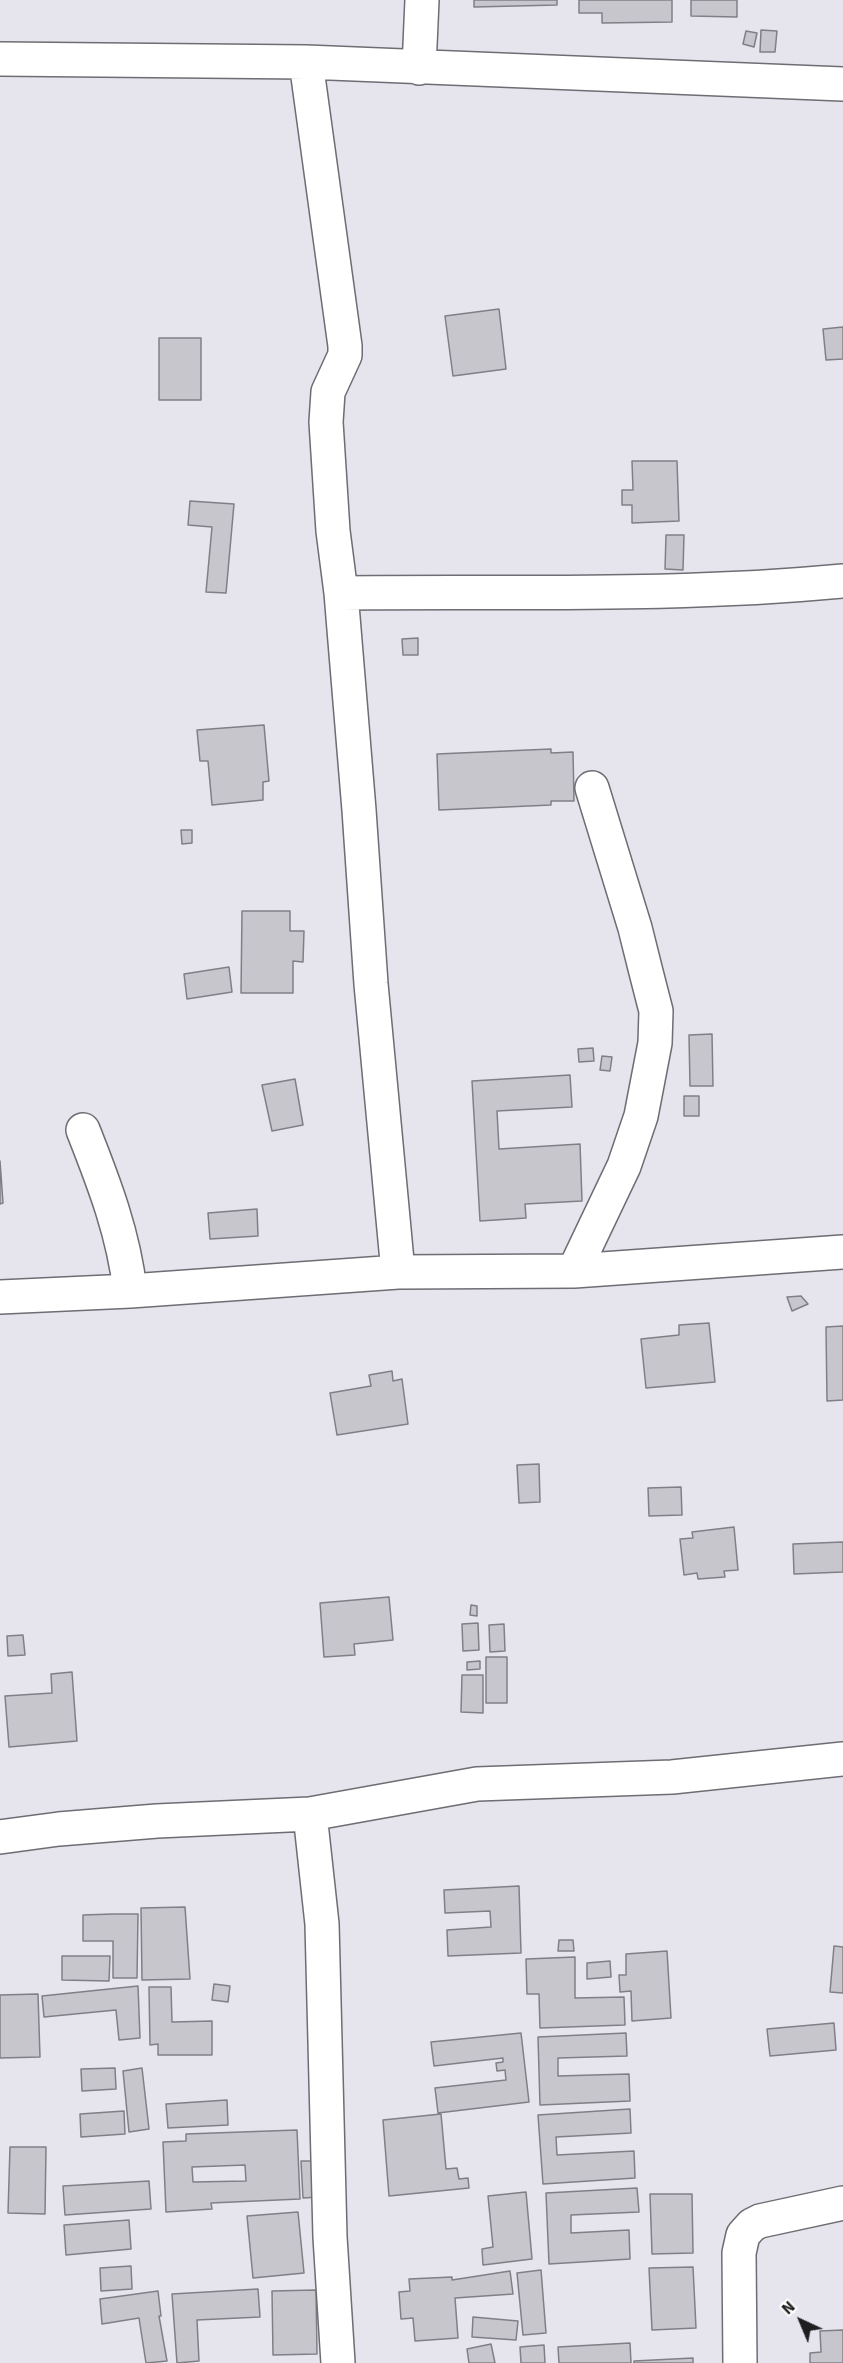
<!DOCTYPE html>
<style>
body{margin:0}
#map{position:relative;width:843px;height:2363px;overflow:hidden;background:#e6e4ec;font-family:Signika,sans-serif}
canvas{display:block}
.north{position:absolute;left:771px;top:2291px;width:60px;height:60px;-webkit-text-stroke:4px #fff;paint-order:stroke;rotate:316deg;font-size:16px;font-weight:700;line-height:24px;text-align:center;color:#1f1e20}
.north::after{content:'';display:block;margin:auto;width:21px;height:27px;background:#1f1e20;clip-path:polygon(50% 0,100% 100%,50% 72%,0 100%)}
</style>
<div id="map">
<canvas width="843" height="2363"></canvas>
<div class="north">N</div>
</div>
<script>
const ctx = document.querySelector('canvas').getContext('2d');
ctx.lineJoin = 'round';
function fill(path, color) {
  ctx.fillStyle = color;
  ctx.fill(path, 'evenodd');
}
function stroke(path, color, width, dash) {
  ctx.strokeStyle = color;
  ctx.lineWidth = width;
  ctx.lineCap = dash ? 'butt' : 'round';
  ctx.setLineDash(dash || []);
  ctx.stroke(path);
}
const building = new Path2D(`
 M 474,0 L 557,0 L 557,5 L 474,7 Z
 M 579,0 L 672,0 L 672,22 L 602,23 L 602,13 L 579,13 Z
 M 691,0 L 737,0 L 737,17 L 691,16 Z
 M 761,30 L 777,31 L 775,52 L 760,52 Z
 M 746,31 L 757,33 L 754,47 L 743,44 Z
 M 499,309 L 506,369 L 453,376 L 445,316 Z
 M 843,327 L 843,359 L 826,360 L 823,329 Z
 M 159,338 L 201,338 L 201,400 L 159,400 Z
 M 632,461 L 677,461 L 679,521 L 632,523 L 632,505 L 622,505 L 622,490 L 633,490 Z
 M 190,501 L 234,504 L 226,593 L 206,592 L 212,527 L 188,525 Z
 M 666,535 L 684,535 L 683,570 L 665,569 Z
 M 418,638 L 418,655 L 403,655 L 402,639 Z
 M 264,725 L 269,781 L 263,782 L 263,800 L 212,805 L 208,761 L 200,761 L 197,730 Z
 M 551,749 L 551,753 L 573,752 L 574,801 L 551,801 L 551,805 L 439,810 L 437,754 Z
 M 181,830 L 192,830 L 192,843 L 182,844 Z
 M 242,911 L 290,911 L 290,931 L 304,931 L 303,962 L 293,961 L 293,993 L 241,993 Z
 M 229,967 L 232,992 L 187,999 L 184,974 Z
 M 712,1034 L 713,1086 L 690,1086 L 689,1035 Z
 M 593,1048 L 594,1061 L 579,1062 L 578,1049 Z
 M 602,1056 L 612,1057 L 610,1071 L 600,1070 Z
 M 570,1075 L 572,1107 L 497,1111 L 499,1149 L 580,1144 L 582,1201 L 525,1204 L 526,1218 L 480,1221 L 472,1081 Z
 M 295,1079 L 303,1125 L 272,1131 L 262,1085 Z
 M 684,1096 L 699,1096 L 699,1116 L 684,1116 Z
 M 0,1161 L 3,1203 L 0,1204 Z
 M 257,1209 L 258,1236 L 210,1239 L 208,1213 Z
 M 801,1296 L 808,1304 L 792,1311 L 787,1297 Z
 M 709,1323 L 715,1382 L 646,1388 L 641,1339 L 679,1335 L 679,1325 Z
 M 843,1326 L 843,1400 L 827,1401 L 826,1327 Z
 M 392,1371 L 393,1381 L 402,1379 L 408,1424 L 337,1435 L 330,1393 L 371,1386 L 369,1375 Z
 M 539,1464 L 540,1502 L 519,1503 L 517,1465 Z
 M 681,1487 L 682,1515 L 649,1516 L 648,1488 Z
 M 734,1527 L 738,1570 L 724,1571 L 725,1577 L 698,1579 L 697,1573 L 684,1575 L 680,1539 L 693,1538 L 692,1532 Z
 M 843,1542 L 843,1572 L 794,1574 L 793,1544 Z
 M 389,1597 L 393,1640 L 354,1644 L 355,1655 L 324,1657 L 320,1603 Z
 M 471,1605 L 477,1606 L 477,1616 L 470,1615 Z
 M 478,1623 L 479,1650 L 463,1651 L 462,1624 Z
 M 504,1624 L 505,1651 L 490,1652 L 489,1625 Z
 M 23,1635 L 25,1655 L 8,1656 L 7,1636 Z
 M 486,1657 L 507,1657 L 507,1703 L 486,1703 Z
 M 480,1661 L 480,1669 L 467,1670 L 467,1662 Z
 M 72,1672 L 77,1741 L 9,1747 L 5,1696 L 52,1693 L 51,1674 Z
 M 462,1675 L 483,1675 L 483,1713 L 461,1712 Z
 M 519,1886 L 521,1953 L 448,1956 L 447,1930 L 491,1927 L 490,1911 L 445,1913 L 444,1890 Z
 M 185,1907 L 190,1979 L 142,1980 L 141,1908 Z
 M 113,1914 L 138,1914 L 137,1978 L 113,1978 L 113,1941 L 83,1941 L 83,1915 Z
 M 559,1940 L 573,1940 L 574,1951 L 558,1951 Z
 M 834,1946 L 843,1947 L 843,1993 L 830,1992 Z
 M 667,1951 L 671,2018 L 632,2021 L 631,1991 L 620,1992 L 619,1975 L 626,1975 L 626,1954 Z
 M 62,1956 L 110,1956 L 109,1981 L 62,1980 Z
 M 575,1957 L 575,1998 L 624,1997 L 625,2025 L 540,2028 L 539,1994 L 527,1994 L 526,1959 Z
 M 610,1961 L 611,1977 L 587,1979 L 587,1963 Z
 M 214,1984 L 230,1986 L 228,2002 L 212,2000 Z
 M 138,1986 L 140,2038 L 119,2040 L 116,2010 L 44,2017 L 42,1996 Z
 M 149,1987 L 171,1987 L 172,2022 L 212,2021 L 212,2055 L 158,2055 L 158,2044 L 150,2045 Z
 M 38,1994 L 40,2057 L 0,2058 L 0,1995 Z
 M 834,2023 L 836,2050 L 770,2056 L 767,2029 Z
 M 521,2033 L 529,2102 L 438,2113 L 435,2088 L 506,2080 L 505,2070 L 497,2071 L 496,2063 L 503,2062 L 503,2058 L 434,2066 L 431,2042 Z
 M 626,2033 L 627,2056 L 558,2058 L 558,2076 L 629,2074 L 630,2101 L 540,2105 L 538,2037 Z
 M 115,2068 L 116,2089 L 82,2091 L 81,2069 Z
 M 142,2068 L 149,2129 L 129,2132 L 123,2071 Z
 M 227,2100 L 228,2125 L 168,2128 L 166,2104 Z
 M 630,2109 L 631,2133 L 556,2137 L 557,2155 L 634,2151 L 635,2178 L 543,2184 L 538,2115 Z
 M 124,2111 L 125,2134 L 81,2137 L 80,2114 Z
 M 441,2114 L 446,2169 L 457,2168 L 459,2179 L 468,2178 L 469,2188 L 389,2196 L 383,2120 Z
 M 297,2130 L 300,2199 L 211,2203 L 212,2209 L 166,2212 L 163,2142 L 186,2141 L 186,2134 ZM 245,2165 L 246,2181 L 193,2182 L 192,2167 Z
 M 10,2147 L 46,2147 L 45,2214 L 8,2213 Z
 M 301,2161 L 319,2161 L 320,2197 L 303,2198 Z
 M 149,2181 L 151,2209 L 65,2215 L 63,2186 Z
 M 637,2188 L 639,2212 L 571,2215 L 571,2233 L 629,2230 L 630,2259 L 549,2264 L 546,2193 Z
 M 526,2192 L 532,2259 L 483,2265 L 482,2249 L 493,2247 L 488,2196 Z
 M 650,2194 L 692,2194 L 693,2253 L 652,2254 Z
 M 298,2212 L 304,2273 L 253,2278 L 247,2216 Z
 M 129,2220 L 131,2249 L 66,2255 L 64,2225 Z
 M 131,2266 L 132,2289 L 101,2291 L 100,2268 Z
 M 693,2267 L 696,2328 L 652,2330 L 649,2268 Z
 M 541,2270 L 546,2333 L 523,2335 L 517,2273 Z
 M 510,2271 L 513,2294 L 455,2298 L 458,2338 L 415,2341 L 413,2318 L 401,2319 L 399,2292 L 410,2291 L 409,2279 L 452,2277 L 452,2280 Z
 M 258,2289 L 260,2317 L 197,2320 L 199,2361 L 177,2363 L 172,2294 Z
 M 316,2290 L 317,2354 L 273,2355 L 272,2291 Z
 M 158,2291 L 161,2316 L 159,2316 L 167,2361 L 146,2363 L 139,2318 L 102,2324 L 100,2299 Z
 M 473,2317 L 518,2321 L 516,2340 L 472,2337 Z
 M 843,2330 L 843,2363 L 810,2363 L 810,2353 L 821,2352 L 820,2331 Z
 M 630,2343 L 631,2363 L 559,2363 L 558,2347 Z
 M 491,2344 L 495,2363 L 469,2363 L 467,2349 Z
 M 544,2345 L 545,2363 L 521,2363 L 520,2347 Z
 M 693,2358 L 693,2363 L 634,2363 L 634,2361 Z`);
fill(building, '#c8c6cd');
stroke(building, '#817f86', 1.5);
const minor = new Path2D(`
 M 0,59 L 306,62 L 843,84
 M 306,62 L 345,346 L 345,355 L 328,392 L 326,422 L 333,531 L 341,593 L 359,810 L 371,984 L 398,1272
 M 419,68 L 422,0
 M 341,593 C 508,591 677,597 843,581
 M 83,1130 C 104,1183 124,1235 130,1291
 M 574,1271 L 624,1166 L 641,1116 L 655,1043 L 656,1011 L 646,972 L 635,928 L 592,788
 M 0,1297 L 130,1291 L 398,1272 L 574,1271 L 843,1252
 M 310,1814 L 322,1924 L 330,2237 L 338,2363
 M 0,1837 L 59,1829 L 157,1821 L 310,1814 L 477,1784 L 672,1777 L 843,1759
 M 740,2363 L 739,2253 L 743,2235 L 752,2225 L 760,2221 L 843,2203`);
stroke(minor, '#6f6c73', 36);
stroke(minor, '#fff', 33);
</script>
